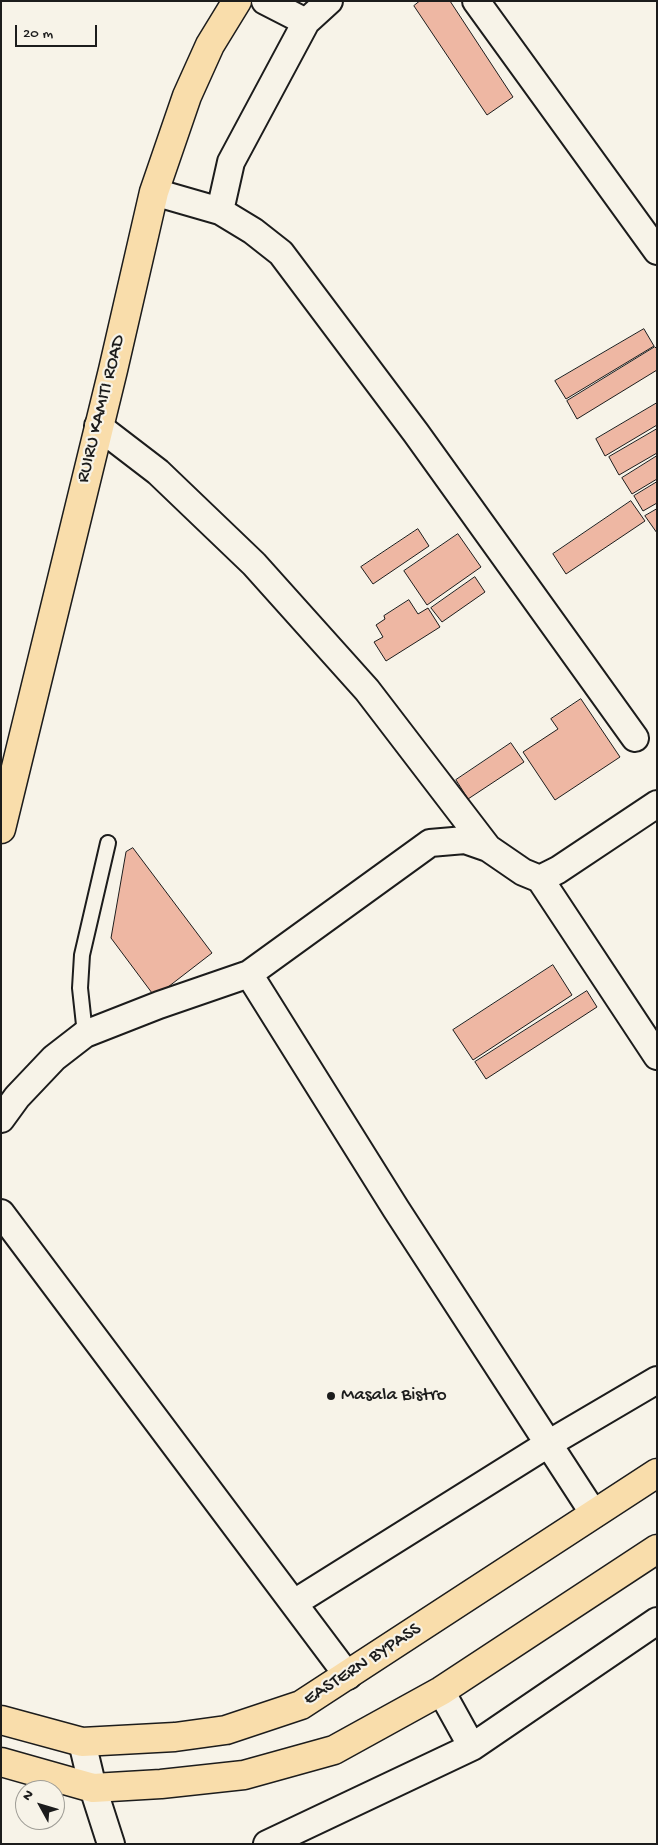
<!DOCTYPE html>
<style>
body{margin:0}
#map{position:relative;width:658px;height:1845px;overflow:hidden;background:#f7f3e8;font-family:"Gochi Hand",sans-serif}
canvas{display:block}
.frame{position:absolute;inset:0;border:2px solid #1c1c1c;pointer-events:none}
.north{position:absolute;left:15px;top:1780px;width:50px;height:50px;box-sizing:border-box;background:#f7f3e8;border:1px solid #9f9d96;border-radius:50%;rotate:309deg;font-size:14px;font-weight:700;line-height:20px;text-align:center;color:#1c1c1c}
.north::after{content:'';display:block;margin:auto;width:18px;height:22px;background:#1c1c1c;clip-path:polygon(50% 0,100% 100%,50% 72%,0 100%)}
.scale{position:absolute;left:15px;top:25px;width:82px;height:22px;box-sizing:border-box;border:2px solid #1c1c1c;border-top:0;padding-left:6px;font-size:15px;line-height:18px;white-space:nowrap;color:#1c1c1c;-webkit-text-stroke:4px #f7f3e8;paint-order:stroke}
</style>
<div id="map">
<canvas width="658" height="1845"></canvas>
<div class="frame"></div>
<div class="north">N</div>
<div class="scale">20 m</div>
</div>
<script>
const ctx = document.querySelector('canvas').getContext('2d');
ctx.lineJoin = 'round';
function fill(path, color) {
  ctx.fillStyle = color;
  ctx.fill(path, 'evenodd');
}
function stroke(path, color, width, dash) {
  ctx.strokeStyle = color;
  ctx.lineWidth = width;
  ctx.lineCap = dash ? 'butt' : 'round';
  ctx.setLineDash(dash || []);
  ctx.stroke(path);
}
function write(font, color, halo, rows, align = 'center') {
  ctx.font = font + ' "Gochi Hand",sans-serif';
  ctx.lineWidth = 4.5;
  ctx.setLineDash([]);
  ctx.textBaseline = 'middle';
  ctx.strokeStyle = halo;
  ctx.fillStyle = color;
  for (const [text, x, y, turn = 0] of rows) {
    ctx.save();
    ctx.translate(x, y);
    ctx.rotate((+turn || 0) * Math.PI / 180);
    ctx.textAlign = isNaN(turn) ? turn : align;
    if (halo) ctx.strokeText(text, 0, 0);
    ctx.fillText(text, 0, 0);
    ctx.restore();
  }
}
const building = new Path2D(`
 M 420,1 L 450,1 L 513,97 L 487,115 L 414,6 Z
 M 644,329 L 654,346 L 566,399 L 555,381 Z
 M 655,347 L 657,349 L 657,370 L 577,419 L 567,401 Z
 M 657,403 L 657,425 L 605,456 L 596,439 Z
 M 657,429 L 657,453 L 619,475 L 609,457 Z
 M 657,456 L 657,479 L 632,494 L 622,478 Z
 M 657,482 L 657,503 L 643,511 L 634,496 Z
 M 631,501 L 645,521 L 566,574 L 553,554 Z
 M 657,509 L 657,533 L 645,516 Z
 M 418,529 L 429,546 L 373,584 L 361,567 Z
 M 458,534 L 481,567 L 427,605 L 404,571 Z
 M 475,577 L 485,592 L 442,622 L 431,608 Z
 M 409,600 L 418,614 L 428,608 L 440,627 L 386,661 L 374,642 L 383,637 L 376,625 L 385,619 L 384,616 Z
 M 581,699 L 620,757 L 555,800 L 523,752 L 558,729 L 551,719 Z
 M 511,743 L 524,762 L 468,799 L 456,780 Z
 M 133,848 L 212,953 L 155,997 L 111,938 L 126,852 Z
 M 553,965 L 572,995 L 473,1060 L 453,1030 Z
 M 587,991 L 597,1007 L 486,1079 L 475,1062 Z`);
fill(building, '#eeb7a3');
stroke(building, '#1c1c1c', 1);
const service = new Path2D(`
 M 85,1034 L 80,988 L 82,955 L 108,843`);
const minor = new Path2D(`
 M 265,1 L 306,22
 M 476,1 L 657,251
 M 154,192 L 220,211 L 253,231 L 281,253 L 416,433 L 635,738
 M 220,211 L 231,162 L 306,22 L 329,1
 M 98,426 L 158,472 L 254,564 L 367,690 L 488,848
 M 540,879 L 657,1056
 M 249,974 L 396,1209 L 594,1514
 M 1,1119 L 17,1097 L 54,1058 L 85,1034 L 159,1005 L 249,974 L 430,843 L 465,840 L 488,848 L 523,872 L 540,879 L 558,870 L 657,804
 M 1,1213 L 348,1676
 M 294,1603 L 548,1444 L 657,1380
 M 441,1691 L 472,1747
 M 82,1742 L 93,1788 L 111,1844
 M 267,1844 L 472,1747 L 657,1621`);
const primary = new Path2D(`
 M 1,829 L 113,370 L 154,192 L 187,96 L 210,45 L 237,1
 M 1,1720 L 82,1742 L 175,1737 L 226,1730 L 301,1705 L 657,1473
 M 1,1762 L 93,1788 L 161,1784 L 244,1775 L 334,1750 L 441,1691 L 657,1549`);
stroke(service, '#1c1c1c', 18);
stroke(minor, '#1c1c1c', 30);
stroke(primary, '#1c1c1c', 31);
stroke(service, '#f7f3e8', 14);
stroke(minor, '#f7f3e8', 26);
stroke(primary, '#f9ddab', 28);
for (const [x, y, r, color] of [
 [331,1396,5,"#1c1c1c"]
]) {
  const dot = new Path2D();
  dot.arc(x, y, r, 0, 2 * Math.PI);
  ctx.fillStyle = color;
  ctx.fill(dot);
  stroke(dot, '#f7f3e8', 2);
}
write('19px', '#1c1c1c', '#f7f3e8', [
 ["RUIRU KAMITI ROAD",102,409,-76],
 ["EASTERN BYPASS",363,1665,-33]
]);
write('19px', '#1c1c1c', '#f7f3e8', [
 ["Masala Bistro",341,1396]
], 'left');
</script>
